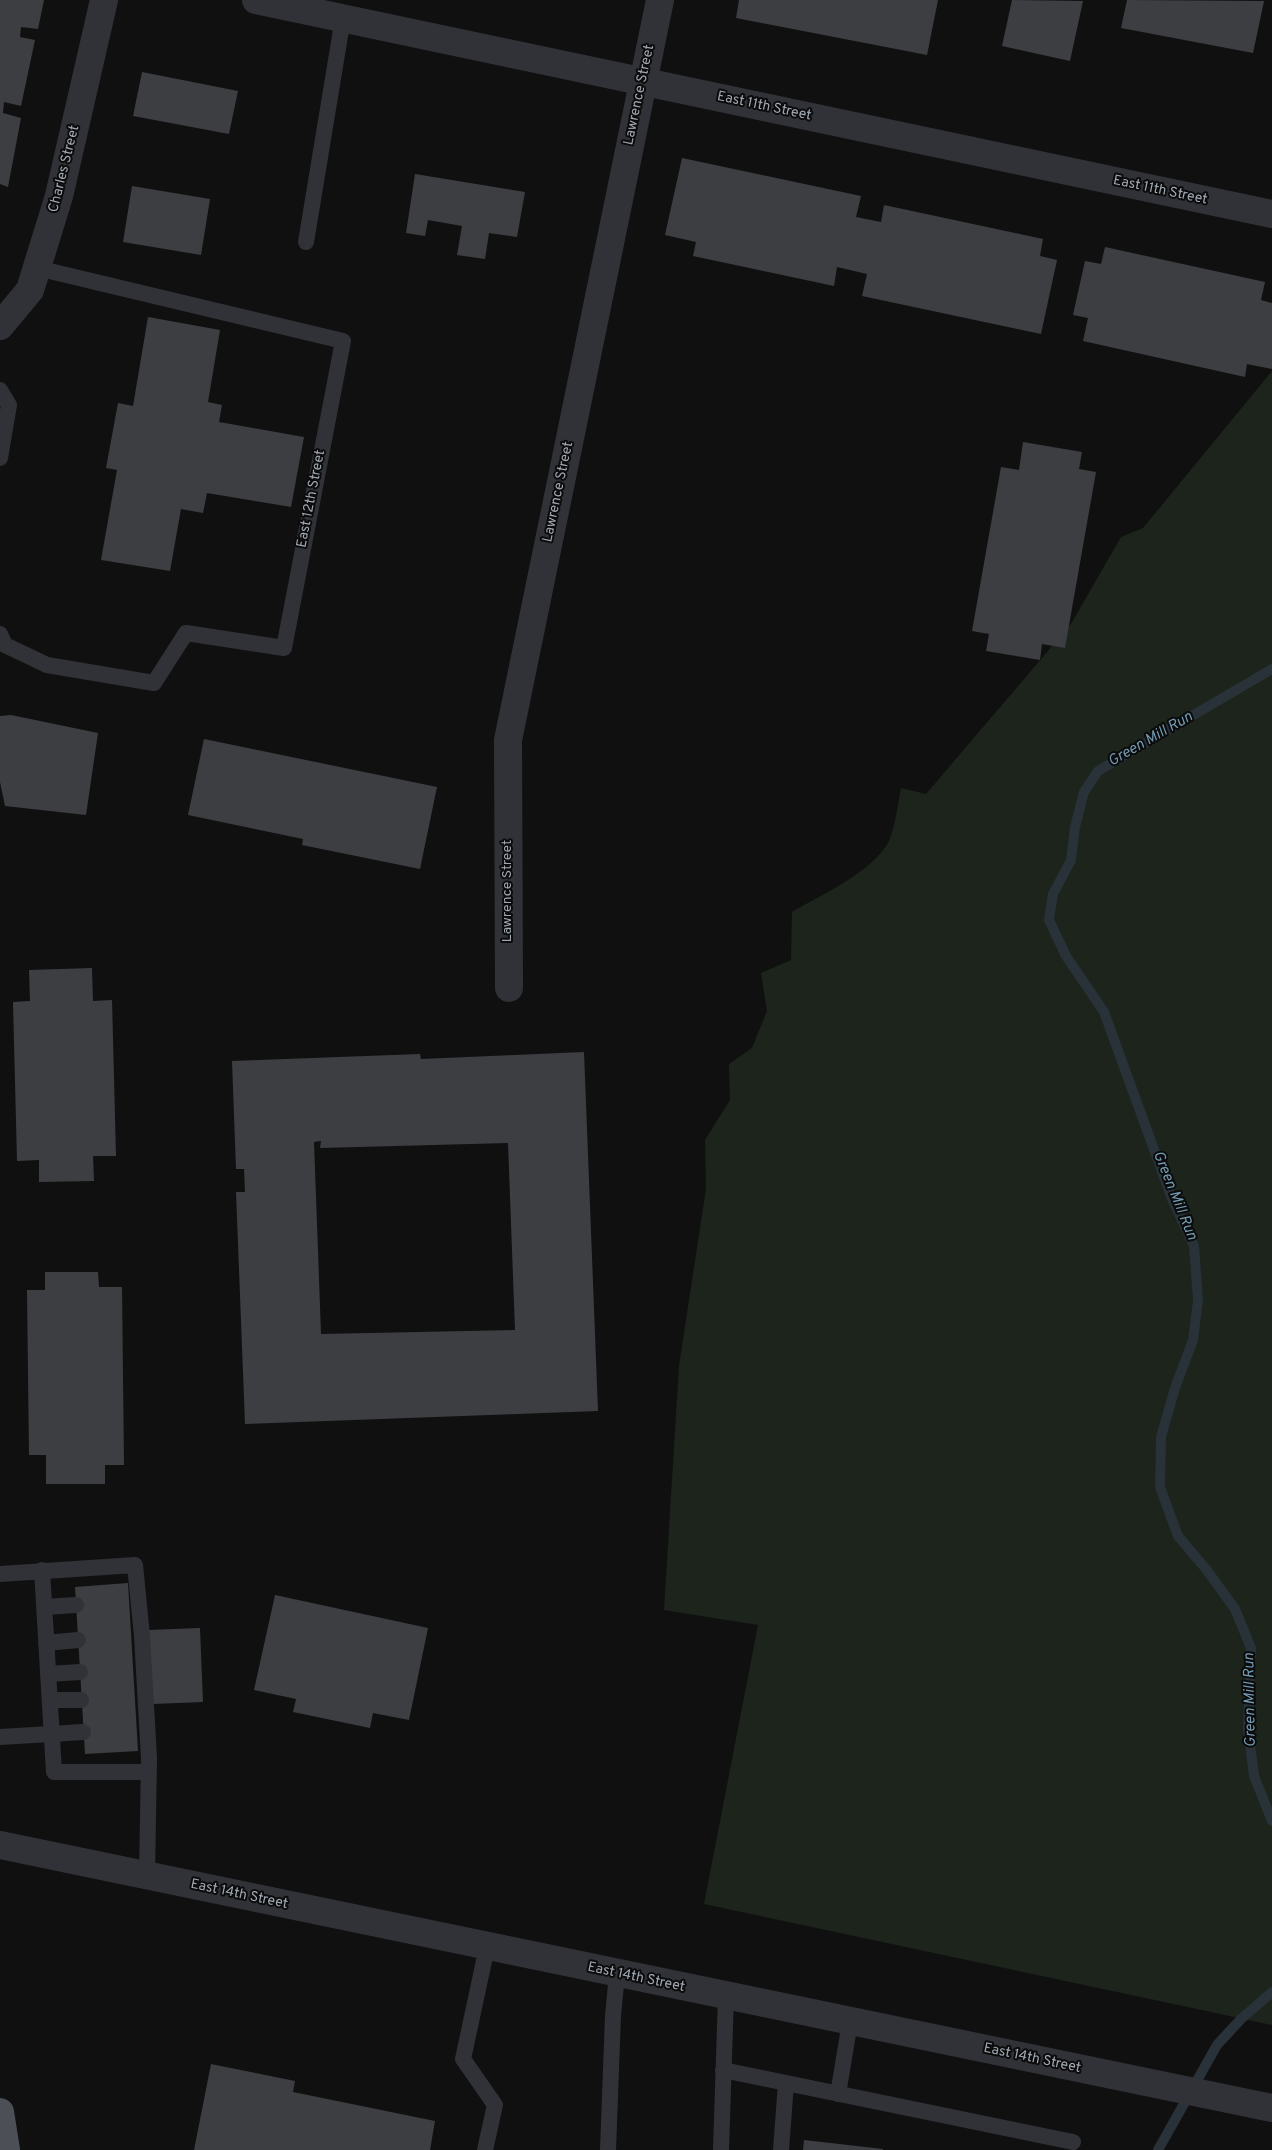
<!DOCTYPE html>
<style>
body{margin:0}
canvas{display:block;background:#101011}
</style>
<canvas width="1272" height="2150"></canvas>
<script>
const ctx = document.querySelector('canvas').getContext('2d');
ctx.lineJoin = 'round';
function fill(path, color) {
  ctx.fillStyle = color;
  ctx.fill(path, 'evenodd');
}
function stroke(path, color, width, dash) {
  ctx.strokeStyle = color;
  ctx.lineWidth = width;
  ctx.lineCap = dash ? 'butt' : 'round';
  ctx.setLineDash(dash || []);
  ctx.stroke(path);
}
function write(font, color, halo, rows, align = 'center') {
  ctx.font = font + ' Overpass,sans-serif';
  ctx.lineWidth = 4;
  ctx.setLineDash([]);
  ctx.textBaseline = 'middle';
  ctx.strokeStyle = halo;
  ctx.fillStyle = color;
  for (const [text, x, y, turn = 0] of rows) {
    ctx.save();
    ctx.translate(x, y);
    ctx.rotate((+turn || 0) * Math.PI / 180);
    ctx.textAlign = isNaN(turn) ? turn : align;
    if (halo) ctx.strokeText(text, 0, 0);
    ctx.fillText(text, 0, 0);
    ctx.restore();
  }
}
fill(new Path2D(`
 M 1272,371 L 1272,2025 L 704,1904 L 758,1625 L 664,1610 L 679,1366 L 706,1189 L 705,1140 L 730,1100 L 729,1064 L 752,1048 L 767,1011 L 761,973 L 791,960 L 792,912 C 821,895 873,872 889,841 C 895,828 898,803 901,788 L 926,794 L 1071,624 L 1121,537 L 1143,528 Z`), '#1c241c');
stroke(new Path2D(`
 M 1272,669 L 1098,771 L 1084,792 L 1075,827 L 1071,860 L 1053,894 L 1049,920 L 1066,956 L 1104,1012 L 1172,1199 L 1194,1246 L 1198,1300 L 1193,1340 L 1175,1388 L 1161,1437 L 1160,1487 L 1178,1536 L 1206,1569 L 1235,1609 L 1251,1648 L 1248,1729 L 1254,1776 L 1272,1821
 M 1158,2150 L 1217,2045 L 1241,2019 L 1272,1992`), '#283238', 10);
fill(new Path2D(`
 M 0,0 L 44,0 L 38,29 L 21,27 L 20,37 L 35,40 L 21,106 L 4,102 L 3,113 L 21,118 L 8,187 L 0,184 Z
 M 739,0 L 938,0 L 927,55 L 736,18 Z
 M 1012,0 L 1083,1 L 1070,61 L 1002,46 Z
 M 1127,0 L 1264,1 L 1253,53 L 1121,28 Z
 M 142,72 L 238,91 L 229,134 L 133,116 Z
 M 682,158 L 861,196 L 856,217 L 881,222 L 884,205 L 1043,239 L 1040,256 L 1057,260 L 1041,334 L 862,296 L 867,274 L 837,267 L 834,286 L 693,256 L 696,242 L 665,235 Z
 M 415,174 L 525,192 L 517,237 L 489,233 L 485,259 L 457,255 L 462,226 L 428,220 L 425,236 L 406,233 Z
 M 132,186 L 210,199 L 201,255 L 123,242 Z
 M 1105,247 L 1265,282 L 1261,300 L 1272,303 L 1272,369 L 1247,364 L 1245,377 L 1083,341 L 1088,318 L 1073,315 L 1085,261 L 1101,264 Z
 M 148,317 L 220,330 L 208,402 L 222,405 L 219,422 L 304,437 L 291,507 L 207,493 L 203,513 L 181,509 L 170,571 L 101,560 L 117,470 L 106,468 L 118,403 L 133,406 Z
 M 1023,442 L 1082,452 L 1079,469 L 1096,472 L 1065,648 L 1042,644 L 1040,660 L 986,651 L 989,634 L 972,631 L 1001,467 L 1019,470 Z
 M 11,715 L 98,733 L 86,815 L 5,806 L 0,782 L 0,716 Z
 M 204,739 L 437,787 L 420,869 L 302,845 L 303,839 L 188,815 Z
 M 92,968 L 93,1001 L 112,1000 L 116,1156 L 93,1156 L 94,1181 L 39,1182 L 39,1160 L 17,1161 L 13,1002 L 30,1001 L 29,970 Z
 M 584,1052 L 598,1411 L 245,1424 L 236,1192 L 245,1192 L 244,1169 L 236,1169 L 232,1061 L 420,1054 L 421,1059 ZM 321,1141 L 320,1148 L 508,1143 L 515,1330 L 321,1334 L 314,1142 Z
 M 45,1272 L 98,1272 L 99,1287 L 122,1287 L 124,1465 L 105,1465 L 105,1484 L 46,1484 L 46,1455 L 29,1455 L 27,1290 L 45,1290 Z
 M 128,1583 L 138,1751 L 85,1754 L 75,1587 Z
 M 275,1595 L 428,1628 L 409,1720 L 373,1713 L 370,1728 L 293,1712 L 296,1699 L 254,1690 Z
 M 200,1628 L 203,1702 L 152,1704 L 148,1630 Z
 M 211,2064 L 295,2081 L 293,2092 L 435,2121 L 430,2150 L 194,2150 Z
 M 804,2140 L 883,2149 L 883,2150 L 803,2150 Z`), '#3c3e42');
stroke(new Path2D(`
 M 306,242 L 343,18
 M 0,390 L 9,405 L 0,458
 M 0,634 L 5,645 L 47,665 L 154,683 L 186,633 L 284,648 L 343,341 L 37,268
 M 42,1570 L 54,1772 L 149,1772
 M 0,1574 L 135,1565 L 142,1636 L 149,1758 L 147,1876
 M 44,1607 L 76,1605
 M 46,1643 L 78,1640
 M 48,1674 L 80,1672
 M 50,1700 L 81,1700
 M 0,1737 L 83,1732
 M 723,2070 L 1073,2142
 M 838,2094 L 850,2022
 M 485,2150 L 495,2105 L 463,2059 L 487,1947
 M 608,2150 L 613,2016 L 617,1974
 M 721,2150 L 726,1996
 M 781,2150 L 786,2083`), '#313237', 16);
stroke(new Path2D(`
 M 256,0 L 1272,214
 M 0,326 L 30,290 L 59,196 L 104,0
 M 509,988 L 508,740 L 660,0`), '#313237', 28);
stroke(new Path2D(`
 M 0,1845 L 1272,2108`), '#313237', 28);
stroke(new Path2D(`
 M 0,2112 L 6,2150`), '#4c5056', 28);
write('14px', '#a0a8b3', '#0b0b0c', [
 ["Lawrence Street",640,95,-78],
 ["East 11th Street",764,107,12],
 ["Charles Street",65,169,-76],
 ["East 11th Street",1160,191,12],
 ["Lawrence Street",559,492,-78],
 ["East 12th Street",312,499,-79],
 ["Lawrence Street",508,891,-90],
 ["East 14th Street",239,1895,12],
 ["East 14th Street",636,1978,12],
 ["East 14th Street",1032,2059,12]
]);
write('italic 15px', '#749cb2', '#0b0b0c', [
 ["Green Mill Run",1151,740,-30],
 ["Green Mill Run",1174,1196,68],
 ["Green Mill Run",1251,1700,-91]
]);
</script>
